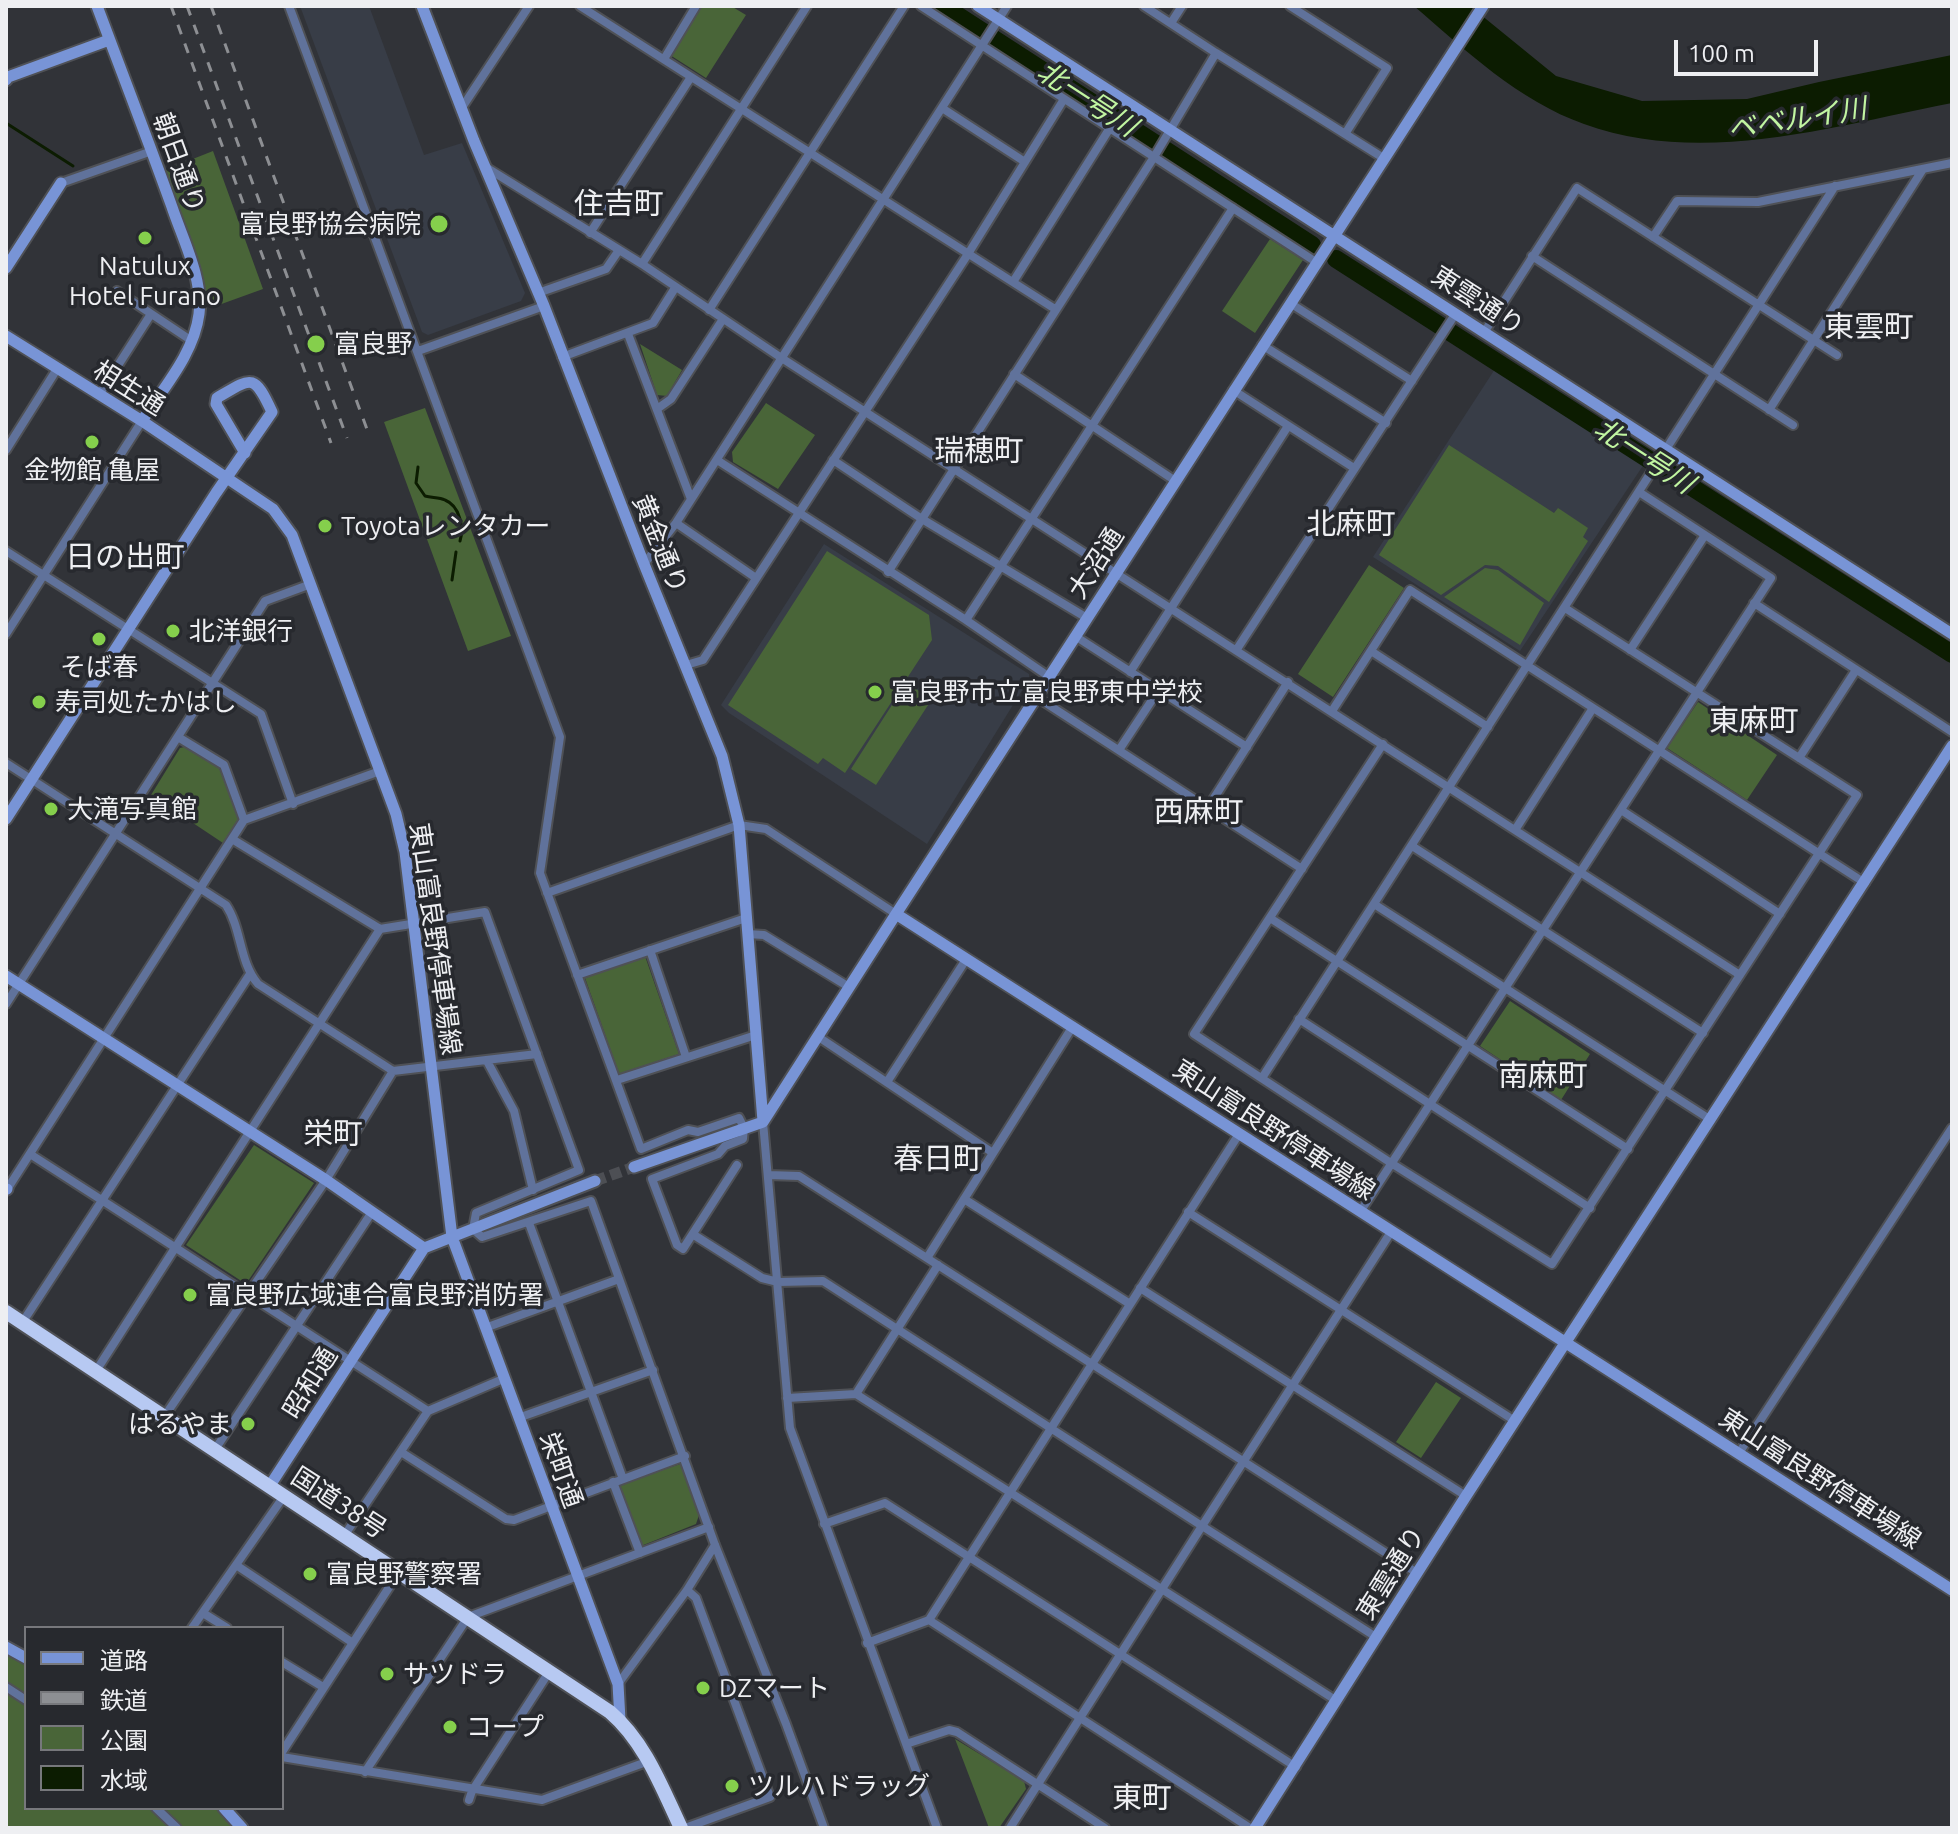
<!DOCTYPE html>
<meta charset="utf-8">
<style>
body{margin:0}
#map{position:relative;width:1958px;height:1834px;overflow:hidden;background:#313338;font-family:Ubuntu,"Noto Sans JP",sans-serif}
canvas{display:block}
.frame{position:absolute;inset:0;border:8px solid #eeeff2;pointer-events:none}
.legend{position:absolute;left:24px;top:1626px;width:260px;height:184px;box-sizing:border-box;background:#27292e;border:2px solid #77787c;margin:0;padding:10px 14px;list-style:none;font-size:24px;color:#eeeff2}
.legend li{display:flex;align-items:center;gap:16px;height:40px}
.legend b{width:40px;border:2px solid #77787c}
.scale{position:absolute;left:1674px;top:40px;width:144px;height:36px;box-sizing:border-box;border:4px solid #eeeff2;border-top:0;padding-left:10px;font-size:24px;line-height:28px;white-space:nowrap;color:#eeeff2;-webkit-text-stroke:6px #27292e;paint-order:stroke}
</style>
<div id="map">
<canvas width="1958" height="1834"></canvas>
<div class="frame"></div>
<ul class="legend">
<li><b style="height:10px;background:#7894d6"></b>道路</li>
<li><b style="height:10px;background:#8d8f93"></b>鉄道</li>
<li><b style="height:22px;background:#496538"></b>公園</li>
<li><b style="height:22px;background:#0c1c01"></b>水域</li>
</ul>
<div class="scale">100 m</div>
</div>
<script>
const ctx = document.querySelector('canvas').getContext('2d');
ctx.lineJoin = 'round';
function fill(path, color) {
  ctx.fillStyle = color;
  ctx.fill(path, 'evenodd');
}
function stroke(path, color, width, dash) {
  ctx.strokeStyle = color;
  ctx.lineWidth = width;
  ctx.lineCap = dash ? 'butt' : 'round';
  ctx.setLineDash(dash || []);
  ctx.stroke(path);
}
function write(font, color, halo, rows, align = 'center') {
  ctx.font = font + ' Ubuntu,"Noto Sans JP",sans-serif';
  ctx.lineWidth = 7;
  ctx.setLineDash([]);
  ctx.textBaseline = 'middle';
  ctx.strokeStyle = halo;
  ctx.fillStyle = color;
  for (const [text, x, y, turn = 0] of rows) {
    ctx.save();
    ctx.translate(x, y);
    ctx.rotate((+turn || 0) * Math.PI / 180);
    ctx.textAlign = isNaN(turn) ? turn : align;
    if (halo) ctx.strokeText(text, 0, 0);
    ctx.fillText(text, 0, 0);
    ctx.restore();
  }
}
fill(new Path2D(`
 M 300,6 L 369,6 L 424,155 L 462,143 L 525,293 L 521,301 L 428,335 L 422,332 Z
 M 1495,369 L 1644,464 L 1520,651 L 1373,557 Z
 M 824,544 L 1029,674 L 1029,679 L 927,844 L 729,713 L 721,705 Z`), '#383d47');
fill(new Path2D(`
 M 701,6 L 731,6 L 746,15 L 706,78 L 670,55 Z
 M 213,151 L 263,289 L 216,306 L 204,298 L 197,257 L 165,170 Z
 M 1270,239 L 1303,260 L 1255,333 L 1222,311 Z
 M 640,344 L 682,370 L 667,396 L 657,395 Z
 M 766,403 L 815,435 L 778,489 L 733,462 L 732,452 Z
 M 425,408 L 511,636 L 468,651 L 384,422 Z
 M 1449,445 L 1554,513 L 1558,508 L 1588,528 L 1583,537 L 1588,541 L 1549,602 L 1498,566 L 1485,565 L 1441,595 L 1379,555 Z
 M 827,551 L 929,615 L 932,640 L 845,773 L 823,758 L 818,764 L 728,705 Z
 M 1369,565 L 1404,588 L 1333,697 L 1298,674 Z
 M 1485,568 L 1498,570 L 1544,603 L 1520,645 L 1444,597 Z
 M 906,683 L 932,699 L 876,785 L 851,769 Z
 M 1698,702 L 1777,755 L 1747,800 L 1667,748 Z
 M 184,747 L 219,768 L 240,817 L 223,843 L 151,795 L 180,748 Z
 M 645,956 L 679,1054 L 619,1074 L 585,978 Z
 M 1510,1001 L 1590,1054 L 1561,1100 L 1480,1046 Z
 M 254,1145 L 314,1183 L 246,1284 L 186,1245 Z
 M 1436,1382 L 1461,1398 L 1421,1458 L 1396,1442 Z
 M 683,1463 L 700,1512 L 696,1524 L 641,1546 L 618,1485 Z
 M 6,1647 L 26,1658 L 26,1808 L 224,1808 L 242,1828 L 6,1828 Z
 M 955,1739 L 1024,1781 L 1026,1789 L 999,1828 L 989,1828 Z`), '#496538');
fill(new Path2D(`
 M 1414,6 L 1470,6 L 1556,76 L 1642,101 L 1747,99 L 1819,82 L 1952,55 L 1952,103 C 1833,126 1703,167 1584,124 C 1519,101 1465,50 1414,6 Z`), '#0c1c01');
stroke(new Path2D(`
 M 6,123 L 73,166
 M 418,467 L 416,483 L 425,496 C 432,498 439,497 445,500 C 460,506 464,528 460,541
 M 452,580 L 456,552`), '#0c1c01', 3);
stroke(new Path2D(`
 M 943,6 L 1312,245
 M 1336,259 L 1952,654`), '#0c1c01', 18);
stroke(new Path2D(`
 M 595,1181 L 634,1167`), '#4d4f54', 11, [11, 5.5]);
const street = new Path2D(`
 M 289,6 L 560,737 L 540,873 L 641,1149 L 688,1130 L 698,1132 L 739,1118 L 744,1128 L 743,1139 L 725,1146 L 718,1154 L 652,1179 L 677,1245 L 683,1249 L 737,1165
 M 580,6 L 1055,309
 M 921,6 L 1316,262
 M 1290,6 L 1387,68 L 1345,134
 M 1171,23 L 1182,6
 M 1216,53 L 1385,159
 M 664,59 L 696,6
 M 942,108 L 1025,162
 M 461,109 L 529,6
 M 487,168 L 642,264 L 780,357 L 1740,975
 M 61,183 L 152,151
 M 590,233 L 691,77
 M 1653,237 L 1677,201 L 1758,202 L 1952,163
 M 1532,256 L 1793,425
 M 642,264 L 807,6
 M 1013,282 L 1108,131
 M 117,291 L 192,341
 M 538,293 L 606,269 L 619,250
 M 1290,303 L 1412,381
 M 709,310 L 904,6
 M 1485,331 L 1577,188 L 1837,355
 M 628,334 L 691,499
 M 1262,345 L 1386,423
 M 418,351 L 544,306
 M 562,357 L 653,323 L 675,288
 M 1014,374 L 1174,480
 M 1233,390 L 1354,468
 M 99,395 L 151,314
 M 657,409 L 671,399 L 723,319
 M 1769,410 L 1923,169
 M 6,450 L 57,369
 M 717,460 L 966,620 L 1048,676
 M 833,460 L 922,519 L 1087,618
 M 676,523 L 756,578
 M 6,551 L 261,714 L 293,804
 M 644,564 L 676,523 L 1007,6
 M 888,572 L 1154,157 L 1216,53 L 1144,6
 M 1754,603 L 1952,732
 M 966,620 L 1233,208
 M 6,634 L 142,421
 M 1075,636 L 1247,747
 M 1237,649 L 1456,313
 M 1630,650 L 1705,535
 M 1371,651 L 1488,727
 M 686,665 L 703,660 L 968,254 L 1064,99
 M 1130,672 L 1288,426
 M 1035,696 L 1302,869
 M 1332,711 L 1410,590 L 1865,883
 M 178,737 L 224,765 L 244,820
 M 1383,744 L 1194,1034 L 1391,1163 L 1552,1264 L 1857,795 L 1565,608
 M 1119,750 L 1158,691
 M 1799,758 L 1856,670
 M 6,763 L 226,905 C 242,929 239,962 258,984 L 393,1071
 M 1207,809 L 1288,682
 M 1621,810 L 1780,914
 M 1515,830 L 1593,708
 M 232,839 L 380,929
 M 1412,846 L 1703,1033
 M 547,893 L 739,825 L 766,829 L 896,914
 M 1374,904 L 1711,1120
 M 1270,918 L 1628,1149
 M 747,934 L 764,935 L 849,987
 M 650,950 L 686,1057
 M 577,975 L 746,918
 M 6,1004 L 265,601 L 311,584
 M 1299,1019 L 1590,1208
 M 817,1036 L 993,1153
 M 487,1061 L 514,1111 L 533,1190
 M 1262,1078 L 1835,186
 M 617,1080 L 756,1035
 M 887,1082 L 967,958
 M 763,1122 L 790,1428 L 937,1828
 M 1239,1134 L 1092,1364 L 1417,1573
 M 30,1154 C 163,1239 295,1325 428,1411
 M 768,1175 L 799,1176 L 1092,1364 L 929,1620 L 867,1643
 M 6,1191 L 244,820 L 380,771
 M 964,1199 L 1130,1304
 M 1188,1212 L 1515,1421
 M 1360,1212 L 1771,578 L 1639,492
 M 529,1223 L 623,1479
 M 694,1235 L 762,1278 L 778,1282 L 823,1281 L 1202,1526 L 1010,1828
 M 927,1258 L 1073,1026
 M 1140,1288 L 1466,1496
 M 22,1323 L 250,974
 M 485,1328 L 619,1279
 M 96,1371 L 380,929 L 485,912 L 579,1170 L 476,1213 L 473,1229 L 482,1237 L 591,1201 L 715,1545 L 786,1724 L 824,1828
 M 856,1394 L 938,1265
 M 787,1398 L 856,1394 L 1337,1701
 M 164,1417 L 326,1180 L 393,1071 L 537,1054
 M 518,1418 L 653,1370
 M 214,1451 L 372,1212
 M 401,1452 L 506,1519 L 514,1520 L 685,1456
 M 1739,1453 L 1952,1128
 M 613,1482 L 640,1553
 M 824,1524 L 885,1503 L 1296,1767
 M 344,1536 L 428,1411 L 503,1379
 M 236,1565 L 353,1643
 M 203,1613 L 227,1628
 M 929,1620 L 1250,1828
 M 192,1628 L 284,1496
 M 1376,1637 L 1202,1526 L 1391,1232
 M 282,1662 L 323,1687
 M 618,1684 L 687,1590 L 715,1545
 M 6,1687 L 26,1700
 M 906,1744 L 949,1730 L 957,1732 L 1105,1828
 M 282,1752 L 399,1572
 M 282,1757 L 542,1800 L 649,1761
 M 365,1772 L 468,1617 L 709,1527
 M 469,1800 L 472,1791 L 549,1672
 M 156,1808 L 177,1828
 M 685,1828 L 770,1797 L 696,1598 L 687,1590`);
const secondary = new Path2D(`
 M 97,6 C 122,73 148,140 172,207 C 183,240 203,278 199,314 C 194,354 163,388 142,421
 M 422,6 L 474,141 L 544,306 L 644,564 L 722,756 L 739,825 L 763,1121
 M 978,6 L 1952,634
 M 6,80 L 8,77 L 109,40
 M 6,268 L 61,183
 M 6,336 L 142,421 L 273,509 L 292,535 L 396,814 L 405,852 L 452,1237 L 595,1181
 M 6,819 L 216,493 L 272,412 C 254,373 252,377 217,398 L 216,404 L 245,453
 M 896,914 L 1483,6
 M 6,976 L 326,1180 L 424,1248
 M 634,1167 L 763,1122 L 896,914 L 1952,1590
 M 6,1189 L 7,1189
 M 269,1487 L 424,1248 L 452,1237 L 618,1684 L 620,1720
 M 6,1647 L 26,1658
 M 224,1808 L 242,1828
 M 1255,1828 L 1466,1496 L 1952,746`);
const highway = new Path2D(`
 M 6,1312 L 610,1712 C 645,1742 662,1788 681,1828`);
stroke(street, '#4f5156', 12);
stroke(secondary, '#4f5156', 15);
stroke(highway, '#4f5156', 18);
stroke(street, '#60729b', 8);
stroke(secondary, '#7894d6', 11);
stroke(highway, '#b7c9f2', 14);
stroke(new Path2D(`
 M 171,6 L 331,443
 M 187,6 L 347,438
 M 211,6 L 368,432`), '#8d8f93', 3, [10, 10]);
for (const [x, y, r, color] of [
 [439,224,10,"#85cf4c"],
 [145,238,8,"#85cf4c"],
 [316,344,10,"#85cf4c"],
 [92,442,8,"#85cf4c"],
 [325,526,8,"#85cf4c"],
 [173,631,8,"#85cf4c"],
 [99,639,8,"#85cf4c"],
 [875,692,8,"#85cf4c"],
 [39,702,8,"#85cf4c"],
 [51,809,8,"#85cf4c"],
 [190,1295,8,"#85cf4c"],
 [248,1424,8,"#85cf4c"],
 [310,1574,8,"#85cf4c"],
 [387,1674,8,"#85cf4c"],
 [703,1688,8,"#85cf4c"],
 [450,1727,8,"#85cf4c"],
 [732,1786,8,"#85cf4c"]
]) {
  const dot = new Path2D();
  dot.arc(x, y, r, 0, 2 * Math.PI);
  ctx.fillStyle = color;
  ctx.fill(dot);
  stroke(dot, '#27292e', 3);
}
write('26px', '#eeeff2', '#27292e', [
 ["朝日通り",179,163,70],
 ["東雲通り",1478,301,33],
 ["相生通",129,388,32],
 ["黄金通り",660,544,68],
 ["大沼通",1096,563,-57],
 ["東山富良野停車場線",435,939,82],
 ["東山富良野停車場線",1274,1130,33],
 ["昭和通",310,1383,-58],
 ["栄町通",561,1470,70],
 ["東山富良野停車場線",1820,1479,33],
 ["国道38号",339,1503,33],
 ["東雲通り",1391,1573,-58]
]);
write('26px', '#eeeff2', '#27292e', [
 ["富良野協会病院",421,224,"right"],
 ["Natulux",145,266,"center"],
 ["Hotel Furano",145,296,"center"],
 ["富良野",334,344],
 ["金物館 亀屋",92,470,"center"],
 ["Toyotaレンタカー",341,526],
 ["北洋銀行",189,631],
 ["そば春",99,667,"center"],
 ["富良野市立富良野東中学校",891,692],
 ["寿司処たかはし",55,702],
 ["大滝写真館",67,809],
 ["富良野広域連合富良野消防署",206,1295],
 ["はるやま",232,1424,"right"],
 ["富良野警察署",326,1574],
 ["サツドラ",403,1674],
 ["DZマート",719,1688],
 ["コープ",466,1727],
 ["ツルハドラッグ",748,1786]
], 'left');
write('italic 28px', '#c1f5a1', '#27292e', [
 ["北一号川",1087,99,33],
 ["ベベルイ川",1797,119,-9],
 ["北一号川",1644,456,33]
]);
write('30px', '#eeeff2', '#27292e', [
 ["住吉町",619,204],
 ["東雲町",1869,327],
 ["瑞穂町",979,451],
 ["北麻町",1351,524],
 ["日の出町",125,557],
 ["東麻町",1754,721],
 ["西麻町",1199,812],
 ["南麻町",1543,1076],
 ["栄町",333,1134],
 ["春日町",938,1159],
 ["東町",1142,1798]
]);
</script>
